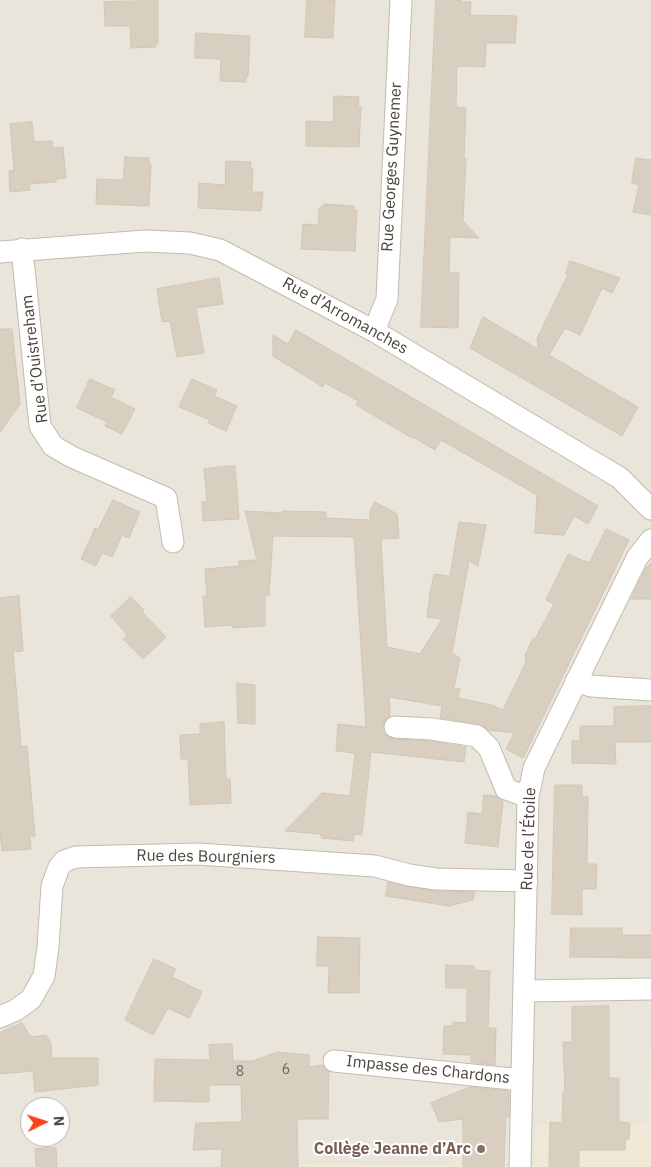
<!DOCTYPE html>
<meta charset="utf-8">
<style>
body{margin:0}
#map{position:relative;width:651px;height:1167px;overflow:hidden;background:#f6f3ec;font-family:"IBM Plex Sans",sans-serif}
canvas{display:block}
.north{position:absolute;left:20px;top:1097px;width:50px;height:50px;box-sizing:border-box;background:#fff;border:1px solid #b7b4b0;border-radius:50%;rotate:86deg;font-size:14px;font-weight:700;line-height:20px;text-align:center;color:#4b4439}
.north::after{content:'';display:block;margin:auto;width:18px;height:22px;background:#fc3f1d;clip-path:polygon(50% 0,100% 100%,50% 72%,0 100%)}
</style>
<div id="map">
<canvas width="651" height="1167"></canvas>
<div class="north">N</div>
</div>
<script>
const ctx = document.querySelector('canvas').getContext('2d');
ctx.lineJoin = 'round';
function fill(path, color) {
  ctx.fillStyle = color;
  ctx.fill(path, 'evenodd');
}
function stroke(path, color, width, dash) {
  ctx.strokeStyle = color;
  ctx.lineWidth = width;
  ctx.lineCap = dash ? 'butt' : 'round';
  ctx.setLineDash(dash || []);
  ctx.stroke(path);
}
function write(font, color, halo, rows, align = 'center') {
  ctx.font = font + ' "IBM Plex Sans",sans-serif';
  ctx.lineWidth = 4;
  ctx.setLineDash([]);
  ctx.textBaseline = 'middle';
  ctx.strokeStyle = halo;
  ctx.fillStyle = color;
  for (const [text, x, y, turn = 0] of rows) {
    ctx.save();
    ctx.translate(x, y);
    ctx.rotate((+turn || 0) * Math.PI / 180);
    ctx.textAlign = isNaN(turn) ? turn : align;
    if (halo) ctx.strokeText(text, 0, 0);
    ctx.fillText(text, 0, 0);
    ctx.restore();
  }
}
fill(new Path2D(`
 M 0,0 L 651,0 L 651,1167 L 0,1167 ZM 30,1107 L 60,1107 L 60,1137 L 30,1137 Z`), '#eae5da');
fill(new Path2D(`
 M 651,1040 L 651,1167 L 534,1167 L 535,1123 L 646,1123 Z
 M 487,1128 L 506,1130 L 504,1167 L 221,1167 L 276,1164 L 451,1165 L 463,1132 Z`), '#efe8d6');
const building = new Path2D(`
 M 307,0 L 335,0 L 333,38 L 305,37 Z
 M 436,0 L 461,0 L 460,2 L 471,2 L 470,15 L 517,16 L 515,43 L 486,43 L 485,67 L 457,66 L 456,107 L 466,108 L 464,159 L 466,159 L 463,221 L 479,238 L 450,237 L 449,273 L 459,273 L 458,328 L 421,327 Z
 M 158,1 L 158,43 L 156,43 L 156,47 L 131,48 L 130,26 L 105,26 L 104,2 Z
 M 196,33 L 250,36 L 248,77 L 246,77 L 246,82 L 220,81 L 221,59 L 195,58 Z
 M 334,96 L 359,97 L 358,107 L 361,107 L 359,147 L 306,146 L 306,121 L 333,122 Z
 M 32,122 L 34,142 L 52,141 L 53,148 L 63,147 L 66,178 L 56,179 L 56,182 L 30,184 L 30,190 L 10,192 L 9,171 L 14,170 L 10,124 Z
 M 125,157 L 149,158 L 149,164 L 151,164 L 149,206 L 96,204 L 97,179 L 123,180 Z
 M 636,158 L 651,160 L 651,215 L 633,212 L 639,185 L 632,183 Z
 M 226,161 L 251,162 L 250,168 L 253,168 L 252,192 L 263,192 L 261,211 L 198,208 L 199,183 L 225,185 Z
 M 325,204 L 354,206 L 354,210 L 357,210 L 355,251 L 301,249 L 303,224 L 318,225 L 319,209 Z
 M 570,261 L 620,278 L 612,293 L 602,288 L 580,335 L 565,328 L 549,355 L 638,407 L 622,436 L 470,348 L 483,317 L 538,349 L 537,339 L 568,274 L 566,273 Z
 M 219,278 L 223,304 L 196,308 L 204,353 L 177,357 L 170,321 L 162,322 L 157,289 Z
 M 0,329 L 12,329 L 20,404 L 0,432 Z
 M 296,330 L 598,506 L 588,524 L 574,516 L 564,535 L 535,533 L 537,495 L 441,440 L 435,450 L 413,437 L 412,438 L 356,405 L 358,401 L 325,383 L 323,387 L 273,356 L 273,335 L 288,344 Z
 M 90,379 L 115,390 L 111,397 L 135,409 L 122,434 L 105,426 L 107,422 L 77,408 Z
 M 192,379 L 217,390 L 214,396 L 237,406 L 226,431 L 208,423 L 210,420 L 179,407 Z
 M 235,466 L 239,519 L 203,521 L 202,502 L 207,501 L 204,469 Z
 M 113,500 L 140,512 L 129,538 L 122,535 L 112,557 L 102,553 L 96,566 L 81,559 L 95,528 L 98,529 Z
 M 375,502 L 397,514 L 399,538 L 381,539 L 387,647 L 420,654 L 442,619 L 427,617 L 430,594 L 434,574 L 450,576 L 459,522 L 486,525 L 478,566 L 469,561 L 452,653 L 460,658 L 454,688 L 460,689 L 458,698 L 492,705 L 503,710 L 526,662 L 525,656 L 533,638 L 535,639 L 554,604 L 546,600 L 568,554 L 589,563 L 606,529 L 629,540 L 523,758 L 506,749 L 514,733 L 488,730 L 479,724 L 440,718 L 442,706 L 389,697 L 390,716 L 385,720 L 383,727 L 384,733 L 388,737 L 394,739 L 431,741 L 466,747 L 464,762 L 371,752 L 362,835 L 354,834 L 353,841 L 322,838 L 320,834 L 285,831 L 322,793 L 350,796 L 355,753 L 336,751 L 338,724 L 366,727 L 354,537 L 273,536 L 269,595 L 265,595 L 265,626 L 233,628 L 232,625 L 205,627 L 203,596 L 207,596 L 205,569 L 239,566 L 239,561 L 257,560 L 245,511 L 281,513 L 282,511 L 326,512 L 326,518 L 370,520 L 370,511 Z
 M 651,563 L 651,599 L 631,599 L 646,568 Z
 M 19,596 L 23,651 L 13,652 L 21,746 L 27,746 L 35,836 L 30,836 L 31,849 L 2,851 L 0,834 L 0,598 Z
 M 131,597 L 144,610 L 142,612 L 166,637 L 143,659 L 123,639 L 127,635 L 111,616 Z
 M 237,683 L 255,685 L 255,724 L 238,723 Z
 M 651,706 L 651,742 L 615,742 L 616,764 L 572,763 L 572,741 L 580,741 L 580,726 L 614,726 L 614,707 Z
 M 224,722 L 226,779 L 230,779 L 231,803 L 190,805 L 188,759 L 181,759 L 180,735 L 200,734 L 200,724 Z
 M 555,785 L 582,785 L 582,797 L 588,797 L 587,864 L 597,864 L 596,889 L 582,889 L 582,915 L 552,914 Z
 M 484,795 L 496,796 L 503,801 L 498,847 L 465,843 L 468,812 L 482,814 Z
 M 388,882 L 434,891 L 475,892 L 473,900 L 449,906 L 386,896 Z
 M 571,928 L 622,928 L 622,935 L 651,935 L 651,958 L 570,957 Z
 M 318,937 L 360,938 L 359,993 L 328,993 L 329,966 L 317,966 Z
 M 154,959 L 176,969 L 172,977 L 202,992 L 189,1018 L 168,1008 L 153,1035 L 125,1020 Z
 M 446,965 L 474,966 L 474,970 L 490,971 L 488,1028 L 496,1028 L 495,1065 L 471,1062 L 471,1055 L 443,1054 L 444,1026 L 453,1026 L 453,1022 L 467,1023 L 467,988 L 446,988 Z
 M 609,1006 L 609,1078 L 619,1078 L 619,1122 L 630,1123 L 629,1139 L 626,1139 L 625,1150 L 579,1150 L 579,1167 L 549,1167 L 550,1122 L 562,1123 L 563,1092 L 565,1092 L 563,1042 L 572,1042 L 572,1007 Z
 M 22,1023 L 31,1037 L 46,1035 L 51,1044 L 52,1058 L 98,1058 L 98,1085 L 35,1092 L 33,1071 L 0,1074 L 0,1033 Z
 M 232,1044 L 233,1061 L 253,1061 L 277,1052 L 309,1055 L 309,1067 L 322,1065 L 329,1072 L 328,1119 L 297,1119 L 298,1167 L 221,1167 L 222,1149 L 193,1150 L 196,1123 L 242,1122 L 241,1085 L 209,1085 L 209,1102 L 154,1101 L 155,1059 L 210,1060 L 209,1045 Z
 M 470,1087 L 509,1091 L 509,1117 L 506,1117 L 504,1167 L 463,1167 L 463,1119 L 439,1122 L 431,1103 Z
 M 56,1148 L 57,1167 L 36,1167 L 35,1149 Z`);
fill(building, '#d8cfc1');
stroke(building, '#d3c7b4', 1);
const street = new Path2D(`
 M 22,249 L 40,426 L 53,446 L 72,457 L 166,498 L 173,542
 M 0,252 L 145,241 L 190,243 L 220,250 L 374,331 L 620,478 L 651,509
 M 374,331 L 387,299 L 401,0
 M 576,681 L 591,686 L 651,690
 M 395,727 L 432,729 L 477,736 L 489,748 L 506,789 L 528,797
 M 525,991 L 651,989
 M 0,1017 L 16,1010 L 31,999 L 44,976 L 48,947 L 52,886 L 59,867 L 64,861 L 76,857 L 198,854 L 375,866 L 409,875 L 436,879 L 527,881
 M 334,1061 L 522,1080
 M 520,1167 L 528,797 L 534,768 L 637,558 L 651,540`);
stroke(street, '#c2bbae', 23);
stroke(street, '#fff', 21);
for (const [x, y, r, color] of [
 [481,1149,5,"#8d6e63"]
]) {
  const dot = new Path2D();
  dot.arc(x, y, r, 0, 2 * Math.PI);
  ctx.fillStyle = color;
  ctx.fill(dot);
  stroke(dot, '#fff', 2);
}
write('14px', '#6e675b', null, [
 ["6",286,1070],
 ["8",240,1072]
]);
write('16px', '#4b4439', '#fff', [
 ["Rue Georges Guynemer",392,167,-87],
 ["Rue d’Arromanches",345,316,29],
 ["Rue d’Ouistreham",35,359,-97],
 ["Rue de l’Étoile",529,839,-88],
 ["Rue des Bourgniers",206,857,1],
 ["Impasse des Chardons",428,1070,6]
]);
write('bold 16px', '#785e54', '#fff', [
 ["Collège Jeanne d’Arc",471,1149]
], 'right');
</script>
